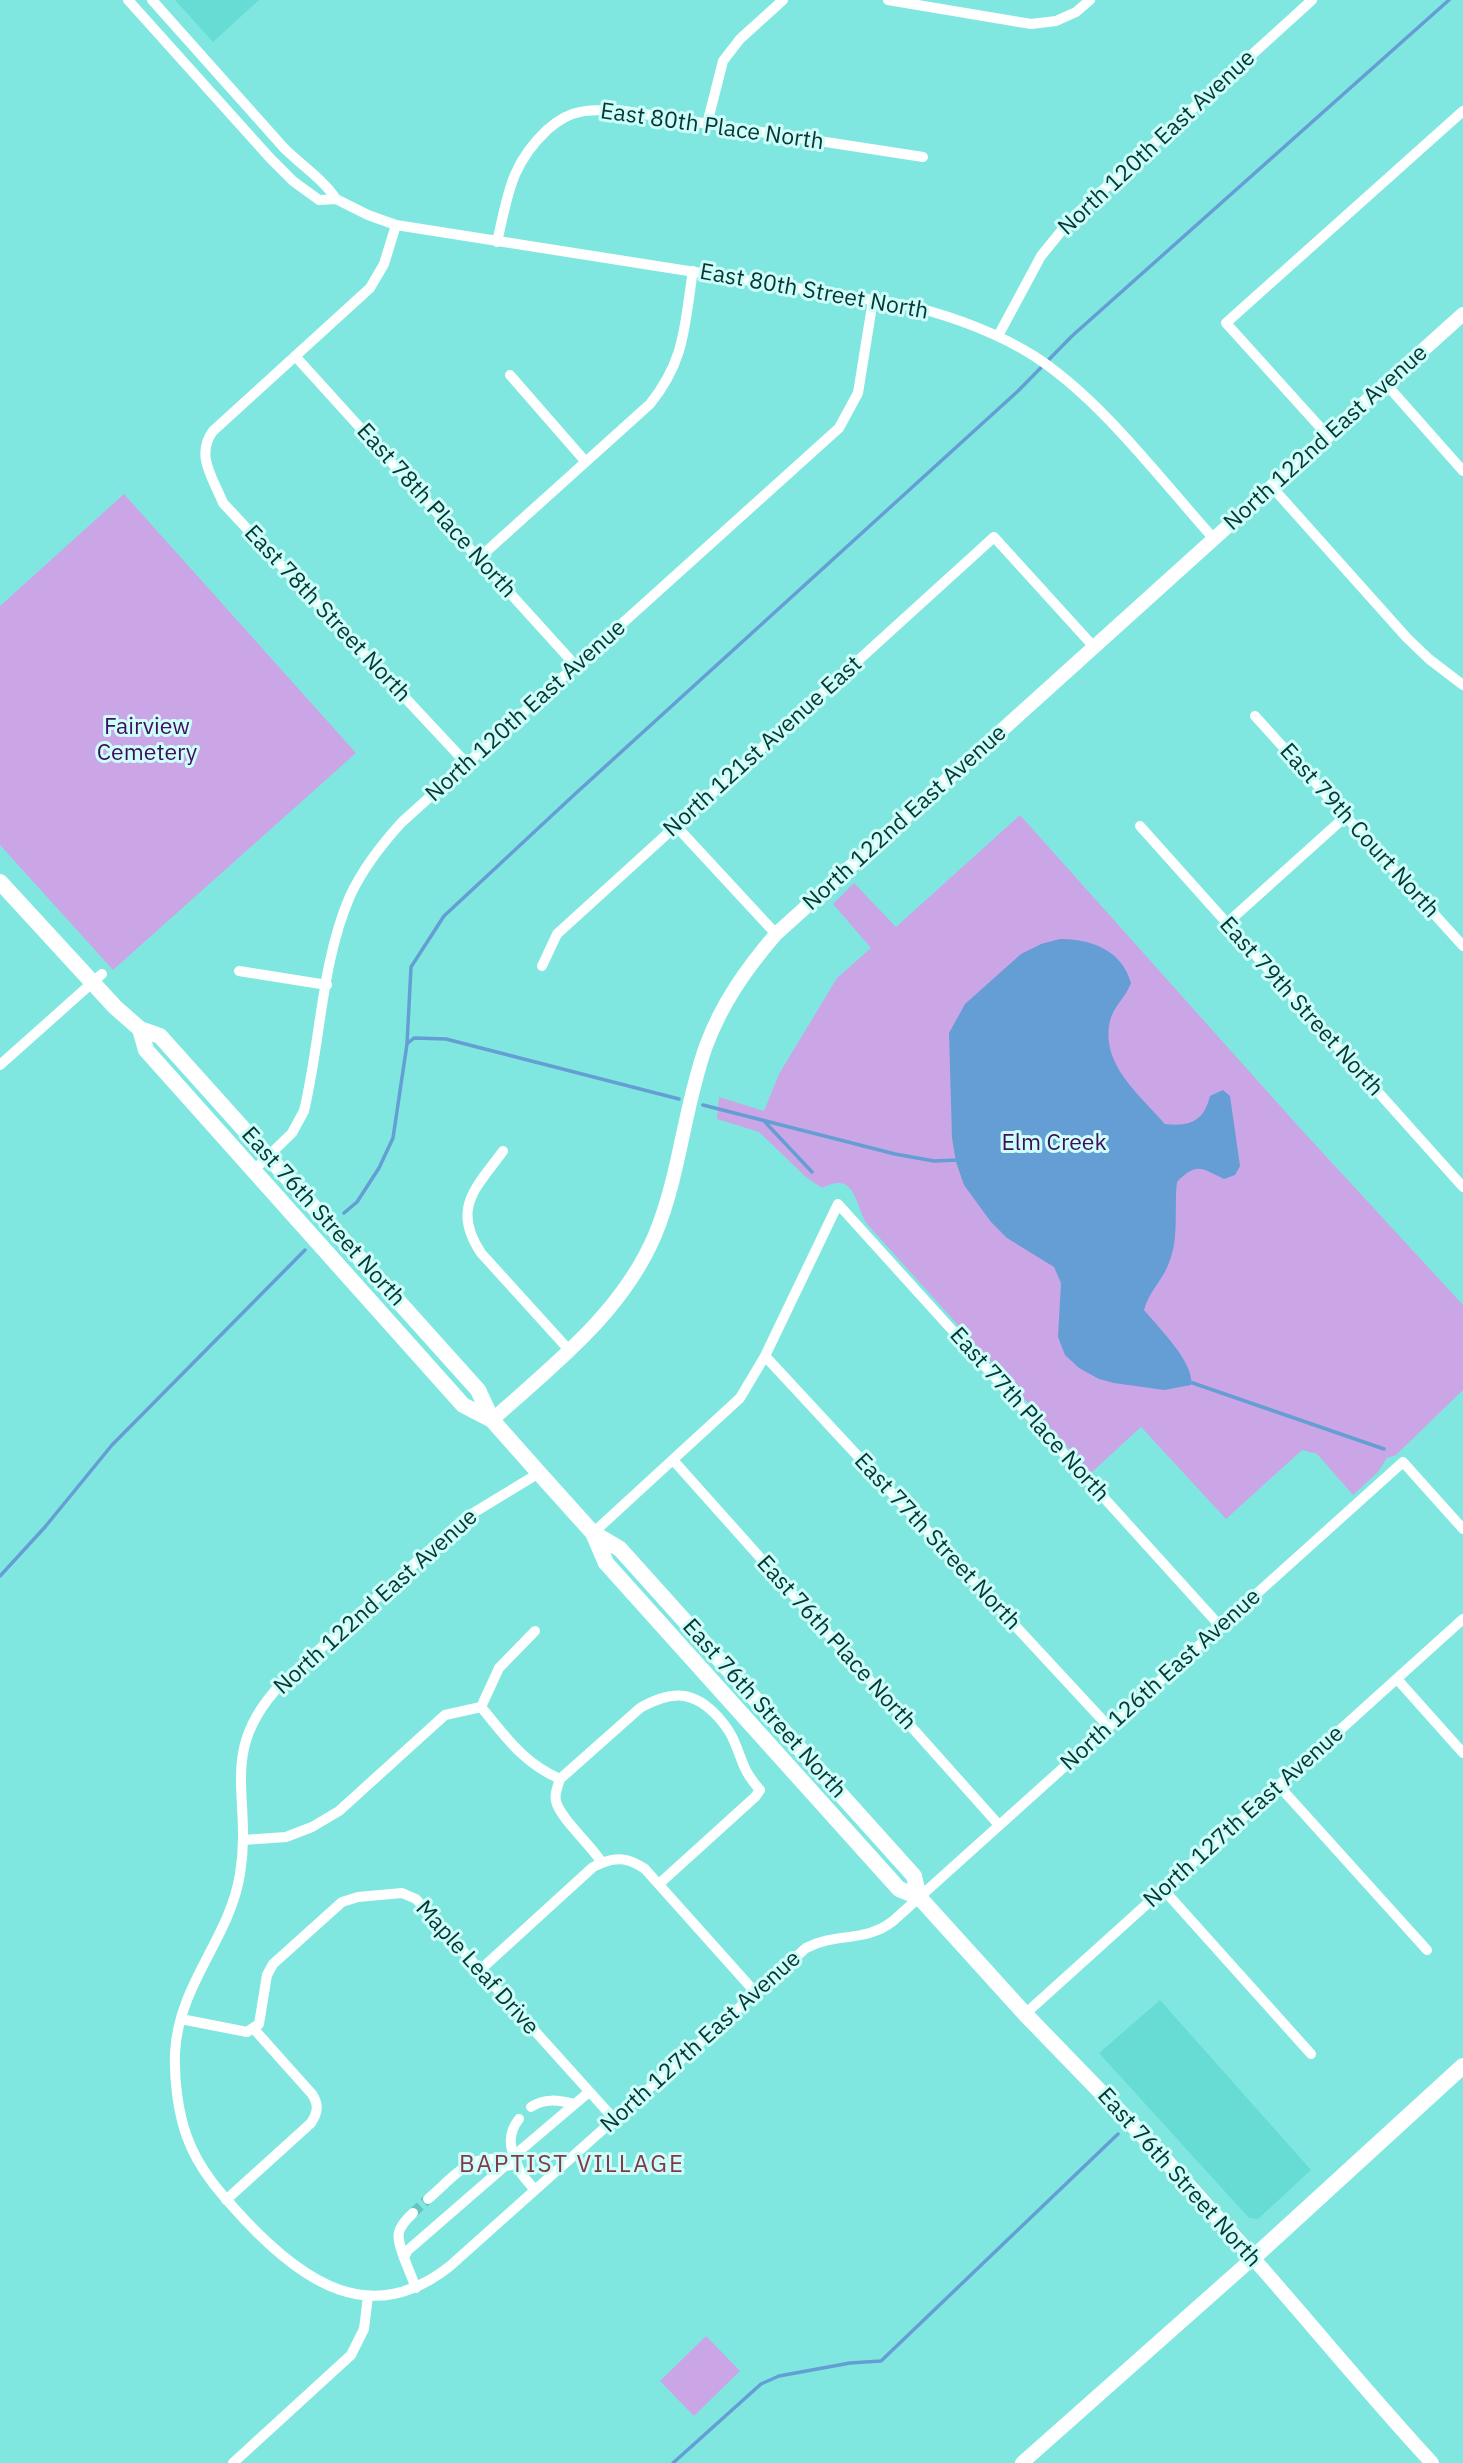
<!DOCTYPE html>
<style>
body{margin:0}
canvas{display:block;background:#7fe7e0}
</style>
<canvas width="1463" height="2463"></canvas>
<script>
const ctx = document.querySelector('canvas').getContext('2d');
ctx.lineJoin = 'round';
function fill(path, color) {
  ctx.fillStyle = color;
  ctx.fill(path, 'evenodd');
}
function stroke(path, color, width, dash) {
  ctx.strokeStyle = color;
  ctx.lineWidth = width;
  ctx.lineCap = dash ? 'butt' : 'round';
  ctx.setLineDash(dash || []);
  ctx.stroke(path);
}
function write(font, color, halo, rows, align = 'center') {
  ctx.font = font + ' "IBM Plex Sans",sans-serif';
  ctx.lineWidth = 6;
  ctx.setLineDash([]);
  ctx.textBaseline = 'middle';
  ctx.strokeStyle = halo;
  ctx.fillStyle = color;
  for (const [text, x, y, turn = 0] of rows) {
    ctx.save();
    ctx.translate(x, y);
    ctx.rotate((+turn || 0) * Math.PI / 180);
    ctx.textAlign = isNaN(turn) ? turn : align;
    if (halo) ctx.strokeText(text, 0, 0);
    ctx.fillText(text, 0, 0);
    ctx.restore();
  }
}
fill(new Path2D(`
 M 175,0 L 259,0 L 213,42 Z
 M 1160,2000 L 1311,2170 L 1258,2219 L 1249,2218 L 1099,2053 Z`), '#67dcd5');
fill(new Path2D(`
 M 124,494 L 356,753 L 113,970 L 0,845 L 0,606 Z
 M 1020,815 L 1299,1127 L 1463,1305 L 1463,1390 L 1396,1455 L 1387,1458 L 1378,1472 L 1353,1495 L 1317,1454 L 1302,1450 L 1226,1519 L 1141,1427 L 1091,1473 L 867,1224 C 854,1204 856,1170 822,1188 L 807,1178 L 759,1132 L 717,1119 L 719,1097 L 764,1111 L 779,1074 L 837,978 L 871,948 L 833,904 L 854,883 L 896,927 Z
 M 706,2336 L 740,2371 L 694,2416 L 660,2381 Z`), '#cba6e7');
fill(new Path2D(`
 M 1060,939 C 1091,939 1122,950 1131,983 C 1126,997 1113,1007 1110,1021 C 1100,1064 1140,1095 1165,1124 C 1190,1127 1204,1121 1210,1096 L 1223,1090 L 1230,1096 L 1240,1166 L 1235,1175 L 1224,1179 C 1201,1168 1197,1162 1177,1182 C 1174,1207 1179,1237 1170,1260 C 1164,1279 1149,1291 1144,1310 C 1158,1327 1195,1363 1191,1385 L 1164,1390 L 1114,1383 L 1099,1379 L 1079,1368 L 1065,1355 L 1058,1337 L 1061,1283 L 1054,1267 L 1007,1238 L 991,1222 L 964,1185 L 956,1162 L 952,1138 L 949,1033 L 965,1004 L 1021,954 L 1041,944 Z`), '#659dd5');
stroke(new Path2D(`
 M 408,1043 L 414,1038 L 446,1039 L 679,1099
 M 703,1105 L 895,1154 L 934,1161 L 958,1160
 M 765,1122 L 812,1172
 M 344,1213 L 357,1202 L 379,1168 L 393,1138 L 407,1044 L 411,967 L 444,916 L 575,794 L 1018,391 L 1072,336 L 1449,0
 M 1187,1381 L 1384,1449
 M 0,1576 L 45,1527 L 112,1445 L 305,1250
 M 673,2463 L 761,2384 L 779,2376 L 850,2363 L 881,2361 L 1118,2134`), '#659dd5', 3.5);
stroke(new Path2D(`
 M 413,2213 L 428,2199`), '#67c4be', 10, [10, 5]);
stroke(new Path2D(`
 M 128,0 L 270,158 L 293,181 L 319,200 L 336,199 L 368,215 L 396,225 L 911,306 C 954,317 996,332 1034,356 C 1101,399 1161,480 1214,539
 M 152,0 L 284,148 C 301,165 324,180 336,199
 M 888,0 L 1031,24 L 1056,21 L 1076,12 L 1090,0
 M 707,124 L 723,61 L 740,39 L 783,0
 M 396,225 L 384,264 L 370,288 L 213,431 C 195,455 213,478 223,503 L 467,764
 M 497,242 C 508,195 510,165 547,130 C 556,122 567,114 580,112 C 592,109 605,110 618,110 L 923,157
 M 998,336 L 1041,256 L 1071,219 L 1312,0
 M 296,357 L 576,666
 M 510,375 L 585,461
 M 1386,384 L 1463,471
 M 1328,436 L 1226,323 L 1463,111
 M 1272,487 L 1407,638 L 1429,659 L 1463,685
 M 479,558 L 650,404 C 686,359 684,326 693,271
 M 1255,716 L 1463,946
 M 676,826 L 776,934
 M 1140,826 L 1463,1187
 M 1226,924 L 1346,816
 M 542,966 L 557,934 L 994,537 L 1094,647
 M 239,971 L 327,985
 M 0,1065 L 102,974
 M 503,1151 C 476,1188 451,1208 481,1253 L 569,1350
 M 254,1170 L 292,1133 L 304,1111 C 321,1040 321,963 350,896 C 363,868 381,845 402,822 L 839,428 L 858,393 L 873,300
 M 765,1356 L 1109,1727
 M 673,1460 L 999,1825
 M 539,1473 L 465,1518 L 281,1684 C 216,1753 253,1796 240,1874 C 230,1938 178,1985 175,2053 C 174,2080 178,2112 187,2137 C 199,2170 221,2194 244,2219 C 303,2282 371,2329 450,2266 L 806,1948 C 836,1932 865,1943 893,1921 L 1403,1462 L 1463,1529
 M 593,1533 L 740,1398 L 765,1356 L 838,1204 L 1220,1626
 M 1397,1679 L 1463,1753
 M 481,1707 C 506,1737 523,1763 560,1779 C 558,1786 554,1794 556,1801 C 559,1817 592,1846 602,1863 C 619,1856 630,1859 645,1869 L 755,1992
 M 560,1779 L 640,1708 C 672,1690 694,1690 719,1718 C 725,1725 731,1733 734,1741 C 744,1764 742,1769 760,1790 L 755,1797 L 659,1884
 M 1279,1786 L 1427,1950
 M 243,1840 L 286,1837 L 312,1827 L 339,1811 L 445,1715 L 481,1707 L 499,1668 L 535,1631
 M 1163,1889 L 1311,2054
 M 479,1971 L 593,1867 L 602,1863
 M 1025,2014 L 1463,1619
 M 181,2019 L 247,2032 L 259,2024 L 267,1975 L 273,1964 L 342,1902 L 358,1897 L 402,1893 L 416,1899 L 615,2120
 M 531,2107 C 544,2098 559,2100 574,2104
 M 535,2190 C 525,2178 515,2170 516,2154 L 589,2092
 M 428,2199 C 458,2173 472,2150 515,2162
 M 226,2200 L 311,2123 C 318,2112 319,2105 312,2094 L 253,2028
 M 404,2258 C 396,2235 395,2230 413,2213
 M 416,2288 L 404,2258 L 407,2251 L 505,2166 L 516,2164 C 510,2147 507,2134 519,2119
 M 233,2463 L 351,2355 L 364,2329 L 368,2296`), '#fff', 10);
stroke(new Path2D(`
 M 492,1420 C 553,1365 622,1313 655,1235 C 680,1175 684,1107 706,1046 C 722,1003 746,969 776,934 L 1463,314
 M 1022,2463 L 1253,2258 C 1313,2326 1370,2396 1432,2463`), '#fff', 14);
stroke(new Path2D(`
 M 0,882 L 115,1007 L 140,1029 L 160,1036 L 478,1390 L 492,1420 L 539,1473 L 593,1533 L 620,1549 L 914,1876 L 919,1897
 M 140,1029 L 146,1050 L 463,1405 L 492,1420
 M 593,1533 L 606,1563 L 899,1889 L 919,1897 L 1025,2014 L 1150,2143 L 1253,2258 L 1463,2066`), '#fff', 16);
write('23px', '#073735', '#cefefa', [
 ["East 80th Place North",712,127,8],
 ["North 120th East Avenue",1157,143,-43],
 ["East 80th Street North",814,292,10],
 ["North 122nd East Avenue",1326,438,-42],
 ["East 78th Place North",436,511,48],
 ["East 78th Street North",327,614,47],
 ["North 120th East Avenue",526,711,-42],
 ["North 121st Avenue East",763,747,-42],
 ["North 122nd East Avenue",905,818,-42],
 ["East 79th Court North",1359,831,48],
 ["East 79th Street North",1301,1007,48],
 ["East 76th Street North",323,1217,48],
 ["East 77th Place North",1029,1415,48],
 ["East 77th Street North",937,1542,47],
 ["North 122nd East Avenue",376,1602,-42],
 ["East 76th Place North",836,1643,48],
 ["North 126th East Avenue",1161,1680,-42],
 ["East 76th Street North",764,1709,48],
 ["North 127th East Avenue",1244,1817,-42],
 ["Maple Leaf Drive",477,1968,48],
 ["North 127th East Avenue",701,2042,-42],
 ["East 76th Street North",1179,2178,48]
]);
write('23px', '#410e5e', '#cefefa', [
 ["Fairview",147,727],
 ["Cemetery",147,753],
 ["Elm Creek",1054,1143]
]);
ctx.letterSpacing = '2px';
write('24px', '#823a48', '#cefefa', [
 ["BAPTIST VILLAGE",572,2165]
]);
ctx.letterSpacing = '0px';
</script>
